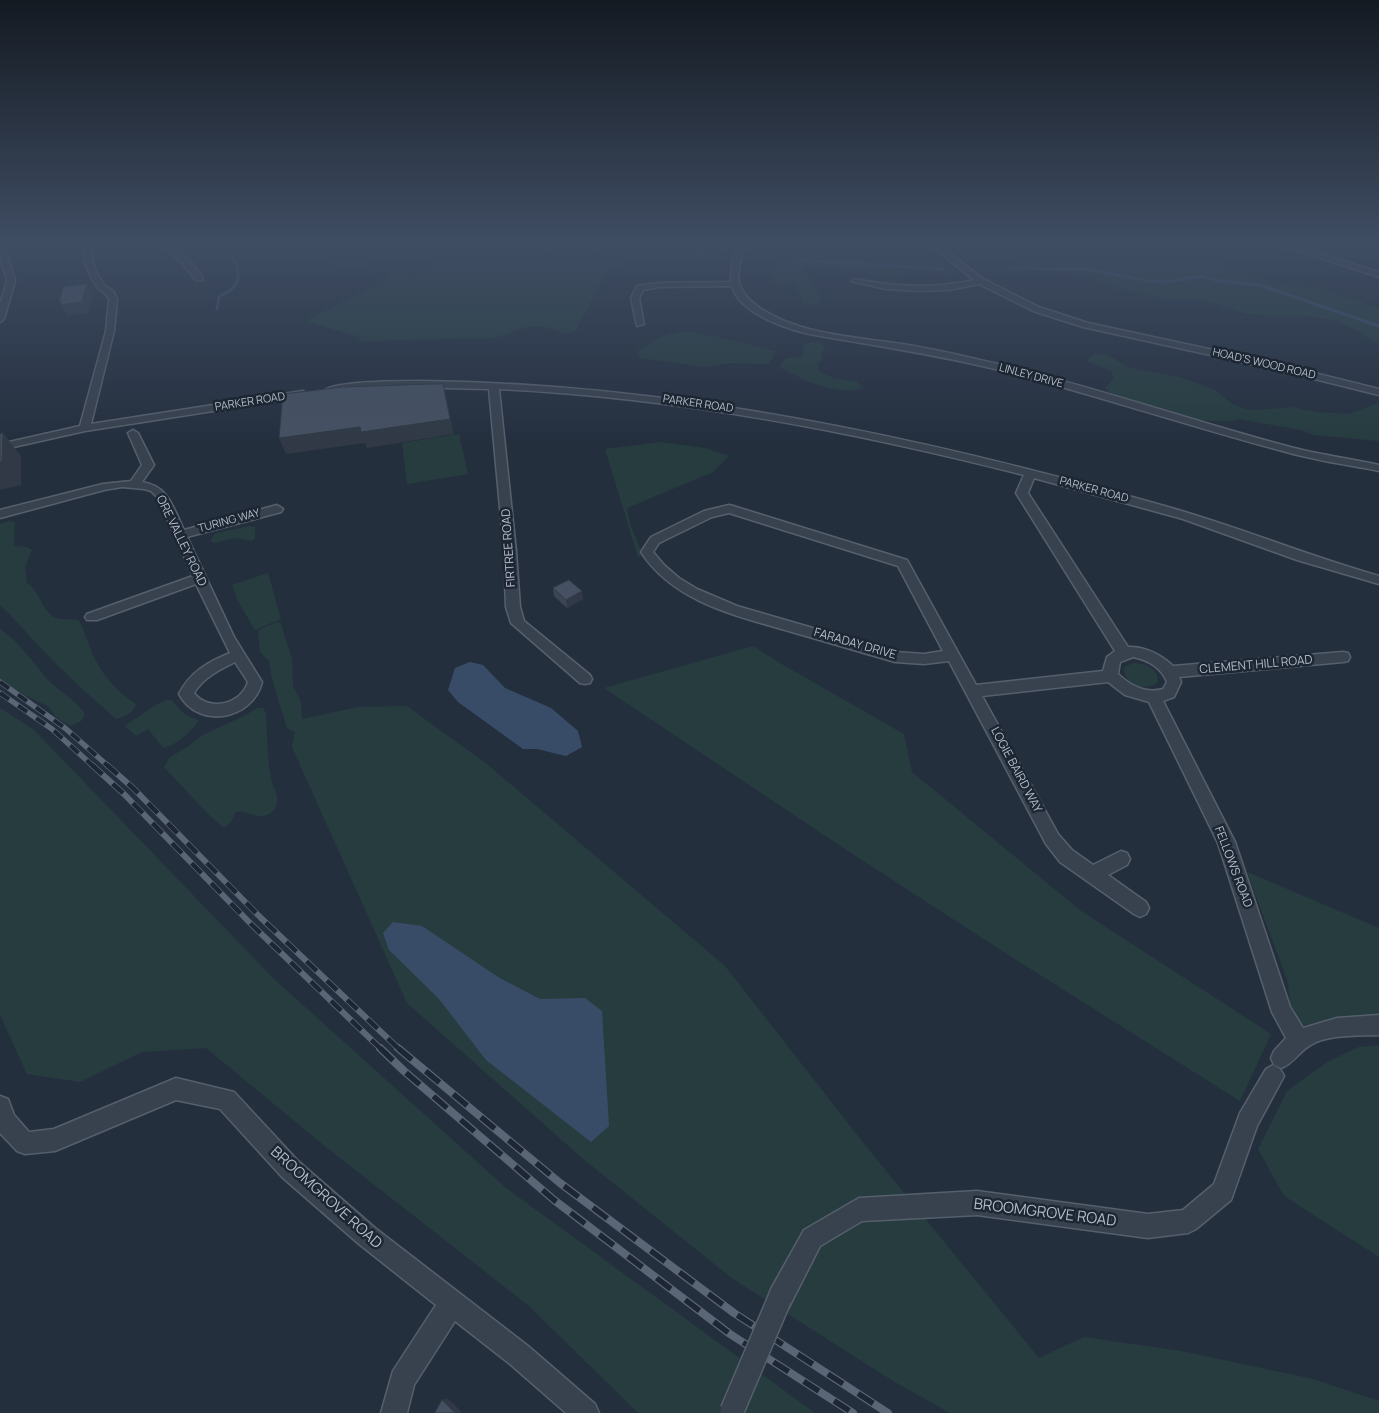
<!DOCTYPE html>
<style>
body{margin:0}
canvas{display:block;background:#242f3e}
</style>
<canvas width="1379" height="1413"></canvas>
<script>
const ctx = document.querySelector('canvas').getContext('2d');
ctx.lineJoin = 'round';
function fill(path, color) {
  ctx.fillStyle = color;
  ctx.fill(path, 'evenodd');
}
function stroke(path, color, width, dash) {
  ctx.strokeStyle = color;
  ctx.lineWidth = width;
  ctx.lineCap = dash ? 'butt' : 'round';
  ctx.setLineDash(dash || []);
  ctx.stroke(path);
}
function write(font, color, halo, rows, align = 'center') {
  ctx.font = font + ' Manrope,sans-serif';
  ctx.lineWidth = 5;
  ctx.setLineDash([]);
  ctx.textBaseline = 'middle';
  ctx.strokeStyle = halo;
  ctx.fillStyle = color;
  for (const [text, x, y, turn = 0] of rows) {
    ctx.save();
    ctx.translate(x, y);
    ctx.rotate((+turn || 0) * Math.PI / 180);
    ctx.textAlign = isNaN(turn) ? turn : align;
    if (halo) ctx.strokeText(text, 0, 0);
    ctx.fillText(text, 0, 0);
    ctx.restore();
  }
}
fill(new Path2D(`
 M 431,243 L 572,243 L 598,248 L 615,247 L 645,249 L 664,243 L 721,243 L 729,246 L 731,250 C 705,268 680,260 651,260 C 638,260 622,264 609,267 L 575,332 L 565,334 L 545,327 L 531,326 L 495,338 L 360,341 L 358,340 L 362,338 L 306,321 L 383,281 L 390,280 L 382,277 L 394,270 L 413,275 L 427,267 L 449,248 L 445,245 Z
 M 1067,245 L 1087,251 L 1153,248 L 1208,258 L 1272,283 L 1317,287 L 1379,308 L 1379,344 L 1340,321 L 1299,315 L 1269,316 L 1244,313 L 1201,299 L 1170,301 L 1119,289 L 1084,274 L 1032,270 L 1011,260 L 1022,252 L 1058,251 Z
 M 330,249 L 362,256 L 368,261 L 367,264 C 348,270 322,262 304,254 L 311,250 Z
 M 790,253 L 885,262 L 940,262 L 960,274 L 917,271 L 898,275 L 868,274 L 856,270 L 840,271 L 830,268 L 803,267 C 804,274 809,275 812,281 C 816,287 818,294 822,300 L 817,305 L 804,303 L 795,285 L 776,282 L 767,270 L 778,264 L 778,256 Z
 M 683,331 L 718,337 L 776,351 L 769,364 L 730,363 L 704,367 L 641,358 L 637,352 L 659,337 Z
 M 809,342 L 819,342 L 826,348 L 821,353 L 822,360 L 817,364 L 820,372 L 833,378 L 857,382 L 863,388 C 840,397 798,379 779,366 L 786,358 L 800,357 L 804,354 L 802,346 Z
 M 1094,354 L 1108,355 L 1129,368 L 1180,377 L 1215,390 L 1232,404 L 1245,409 L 1261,410 L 1291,407 L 1318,412 L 1349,414 L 1379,403 L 1379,441 L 1314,435 L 1301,430 L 1238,419 C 1215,429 1141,407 1117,397 C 1113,395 1109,391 1105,388 L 1114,378 L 1111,371 L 1087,361 Z
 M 459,434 L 468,474 L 407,484 L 402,443 Z
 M 661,442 L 705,448 L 729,456 L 713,472 L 627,508 L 630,524 L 643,556 L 638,557 L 605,449 Z
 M 9,521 L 15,522 L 14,546 L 27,547 L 32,550 L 25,567 L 27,583 C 40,591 40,608 54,617 C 59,620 72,619 78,620 C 86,632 88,645 94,657 C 103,676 119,694 136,704 C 132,714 126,716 116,719 C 89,695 62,671 37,644 C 25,631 13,617 0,605 L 0,524 Z
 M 249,526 L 255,527 L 255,539 L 252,541 L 235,538 L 214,543 L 211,541 L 213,536 L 216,533 Z
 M 268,573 L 281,619 L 255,630 L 238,601 L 232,585 Z
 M 277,622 L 281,624 L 292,659 L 293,686 L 301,702 L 302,719 L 358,707 L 407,706 L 488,765 L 725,966 L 865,1145 L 1039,1358 L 1084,1337 L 1181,1351 L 1313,1379 L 1379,1401 L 1379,1413 L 950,1413 L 893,1381 L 733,1279 L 582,1158 L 407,1003 L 292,747 L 295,732 L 287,728 L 272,679 L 269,661 L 260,652 L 258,633 L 260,629 Z
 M 0,629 C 19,641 33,663 48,680 C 60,692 75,699 85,714 L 81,721 L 71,726 L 56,717 L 48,706 L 24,695 L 0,679 Z
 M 753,646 L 785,666 L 904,734 L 912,772 L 1081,911 L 1271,1034 L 1240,1101 L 1010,956 L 845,849 L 604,688 Z
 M 1133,663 C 1145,663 1159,669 1158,682 C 1147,693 1122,684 1124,667 Z
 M 166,700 L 172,700 C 179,711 186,716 198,720 L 198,722 C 188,734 178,744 163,748 L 148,729 L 136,736 L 125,726 L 154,706 Z
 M 0,708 L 33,729 L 274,979 L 506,1188 L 815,1413 L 638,1413 L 529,1306 L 326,1147 L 206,1048 L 142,1052 L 80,1082 L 27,1074 L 0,1015 Z
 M 257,708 L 263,708 L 266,713 C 267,736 267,760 272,783 C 273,787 277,792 277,797 C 278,803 275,811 269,814 C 255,821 249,809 236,812 L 231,822 L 224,828 L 208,814 L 164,767 L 169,758 L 190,745 L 201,736 L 246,715 Z
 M 1247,872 L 1379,928 L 1379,1016 L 1345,1016 L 1299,1026 L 1291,1017 L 1288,982 Z
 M 1379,1045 L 1379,1257 L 1284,1196 L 1258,1149 L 1287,1091 L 1327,1062 L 1359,1047 Z`), '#263c3f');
fill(new Path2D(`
 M 470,662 L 483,665 L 505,688 L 551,708 L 578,731 L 582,747 L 566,756 L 537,749 L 523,749 L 458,702 L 448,690 L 455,668 Z
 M 393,922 L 422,926 L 498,977 L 540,999 L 585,998 L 602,1011 L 609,1126 L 591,1142 L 486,1060 L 439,999 L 389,950 L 383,933 Z`), '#394c67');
stroke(new Path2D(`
 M 472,243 L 477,247 L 484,248 L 556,250 L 574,246 L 612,252 L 682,251 L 704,253
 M 668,251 L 676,243
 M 798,260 L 943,269
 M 1010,268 L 1085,269 L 1149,281 L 1165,282 L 1201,276 L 1215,280 L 1263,286 L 1379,326
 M 217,309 L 219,297 C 223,294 229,292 233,288 C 246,273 232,253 219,243`), '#394c67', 3);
const minor = new Path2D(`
 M 0,243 L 4,243 L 15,281 L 4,319 L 0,322 L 0,304 L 7,281 L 0,256 Z
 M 82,243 L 90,243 L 92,258 L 98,276 L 105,286 L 113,291 L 117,299 L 114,331 L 91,424 L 303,391 L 308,394 L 303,397 L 85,431 L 0,450 L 0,444 L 80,426 L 106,331 L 109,299 C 106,293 102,292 98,288 C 87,275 84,259 82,243 Z
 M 161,243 L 169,243 L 188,259 L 202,276 L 202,280 L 196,280 L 182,263 Z
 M 739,243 L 747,243 C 735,272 732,289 760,308 C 800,335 856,337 902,344 C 935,349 967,357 998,364 C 1098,388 1195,422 1294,448 C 1322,455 1351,459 1379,465 L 1379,471 C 1349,465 1319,461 1290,453 C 1191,427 1094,394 995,369 C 937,355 879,346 820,336 C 794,332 739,315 732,286 L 659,287 L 643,290 L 639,298 L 644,324 L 637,326 L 631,298 L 637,286 L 659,283 L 731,282 L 732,260 Z
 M 928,243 L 937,243 L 983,279 L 1039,307 L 1088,323 L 1274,363 L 1379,389 L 1379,395 L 1274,369 L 1083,327 L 1033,311 L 979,284 L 949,290 L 918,291 L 886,289 L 851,281 L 855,279 C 895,287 934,289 974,280 Z
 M 1274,243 L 1286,243 L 1379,272 L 1379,277 Z
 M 422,381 C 677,384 923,437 1168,507 C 1239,527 1308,556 1379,576 L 1379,584 L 1297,560 L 1183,519 L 1034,478 L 1028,493 L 1128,647 C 1144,646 1162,655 1173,666 L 1343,652 L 1348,653 L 1350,657 L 1348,661 L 1343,662 L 1179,677 L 1181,682 L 1174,697 L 1163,701 L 1235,842 L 1290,1007 L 1303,1028 L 1337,1018 L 1379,1015 L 1379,1035 C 1357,1036 1327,1034 1309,1046 C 1298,1053 1293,1064 1281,1068 L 1274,1065 L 1271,1058 L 1274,1051 L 1286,1038 L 1272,1012 L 1218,843 L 1149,702 L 1125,695 L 1108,682 L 982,696 L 1058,834 L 1072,850 L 1093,865 L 1121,851 L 1127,853 L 1130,859 L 1127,865 L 1108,875 L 1146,902 L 1149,908 L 1146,914 L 1140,917 L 1134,914 L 1060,862 L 1046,844 L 949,661 L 924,664 L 895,662 C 861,652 827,642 792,632 C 738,616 674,603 641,552 L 651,537 L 704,511 L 729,505 L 733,506 L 907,560 L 976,685 L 1103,671 L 1107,657 L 1115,651 L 1016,493 L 1024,475 C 850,431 679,398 499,389 L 516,551 L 520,607 L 524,621 L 590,675 L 592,679 L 590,683 L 585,684 L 580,683 L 511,623 L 506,607 L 504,551 L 489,389 L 399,387 L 330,393 L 325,390 C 336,381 405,381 422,381 ZM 729,513 L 898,566 L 943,651 L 924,654 L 895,652 L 737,606 L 697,589 L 679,578 L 664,565 L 653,552 L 659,543 L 712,517 ZM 1133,657 C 1148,660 1161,667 1167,682 L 1163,689 C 1146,694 1131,686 1118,674 L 1120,662 Z
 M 133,430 L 138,433 L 154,465 L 142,482 C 169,486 173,508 184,530 L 277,505 L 283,509 L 281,512 L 187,537 L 234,637 L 262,682 C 253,720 198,730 179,694 C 190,672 208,662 230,653 L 196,584 L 97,620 L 87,620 L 85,617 L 87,614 L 193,576 L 157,497 L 151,491 L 144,489 L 122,487 L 104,490 L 0,518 L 0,510 L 103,484 L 131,481 L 142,465 L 128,433 ZM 235,662 L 248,682 C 241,705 208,712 194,693 C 203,678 219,670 235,662 Z
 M 1273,1065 L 1280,1069 L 1284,1076 L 1257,1126 L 1231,1200 L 1196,1229 L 1188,1233 L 1148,1238 L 977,1215 L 862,1221 L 820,1246 L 789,1307 L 780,1310 L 771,1307 L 768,1298 L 771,1289 L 804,1230 L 859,1198 L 977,1191 L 1148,1214 L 1183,1210 L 1214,1184 L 1240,1113 L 1266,1069 Z
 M 176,1078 L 234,1092 L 298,1161 L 375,1228 L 528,1346 L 595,1404 L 599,1413 L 566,1413 L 510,1364 L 455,1321 L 414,1385 L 407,1413 L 381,1413 L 393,1371 L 436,1305 L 359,1244 L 282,1177 L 220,1109 L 176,1100 L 55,1151 L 25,1154 L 17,1151 L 0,1133 L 0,1096 L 8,1099 L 14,1115 L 29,1132 L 54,1129 Z`);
stroke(minor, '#565f6c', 3);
fill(minor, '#38414e');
const railFar2 = new Path2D(`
 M 0,682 L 65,728 L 108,766
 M 0,693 L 52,729 L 93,766`);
const railFar1 = new Path2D(`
 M 92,765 L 124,794 L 251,924 L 381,1049
 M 107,765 L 133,788 L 261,918 L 399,1049`);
const rail = new Path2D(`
 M 380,1048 L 404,1071 L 554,1200 L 730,1334 L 853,1413
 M 398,1048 L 560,1183 L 734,1313 L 888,1413`);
stroke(railFar2, '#5a6575', 5.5);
stroke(railFar1, '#5a6575', 6);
stroke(rail, '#5a6575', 8);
stroke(railFar2, '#1d2633', 4, [11]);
stroke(railFar1, '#1d2633', 4.5, [14]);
stroke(rail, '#1d2633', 5.5, [18]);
const minorBridge = new Path2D(`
 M 732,1411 L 780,1298`);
stroke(minorBridge, '#565f6c', 26, []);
stroke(minorBridge, '#38414e', 23);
fill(new Path2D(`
 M 553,588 L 583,599 L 567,608 L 554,596 Z`), '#3b4654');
fill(new Path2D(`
 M 87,284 L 93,295 L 88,313 L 67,316 L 59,302 Z
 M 443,384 L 454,434 L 367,448 L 365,443 L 286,454 L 279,438 L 360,427 Z
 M 3,433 L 21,456 L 21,485 L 0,490 L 0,462 Z
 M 582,591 L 583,599 L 567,608 L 566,600 Z
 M 447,1398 L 461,1411 L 460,1413 L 455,1413 L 442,1400 Z`), '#303945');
const building = new Path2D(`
 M 87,284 L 82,302 L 60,305 L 62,301 L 59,302 L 63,287 Z
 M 443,384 L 450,419 L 361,432 L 360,427 L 279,438 L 283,394 L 343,387 Z
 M 3,433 L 2,462 L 0,462 L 0,434 Z
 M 569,580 L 582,591 L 566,600 L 553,588 Z
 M 442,1400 L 455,1413 L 435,1413 Z`);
fill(building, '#455162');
stroke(building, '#303945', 1);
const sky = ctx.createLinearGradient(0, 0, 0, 441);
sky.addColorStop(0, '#141a22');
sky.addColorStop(0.55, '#3f4d63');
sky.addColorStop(1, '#3f4d6300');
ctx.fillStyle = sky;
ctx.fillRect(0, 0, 1379, 441);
write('11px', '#b4bcc9', '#1d2633', [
 ["HOAD'S WOOD ROAD",1264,364,13],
 ["LINLEY DRIVE",1031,376,15],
 ["PARKER ROAD",250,402,-9],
 ["PARKER ROAD",698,404,8],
 ["PARKER ROAD",1094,490,15],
 ["TURING WAY",229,521,-15]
]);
write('12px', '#b4bcc9', '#1d2633', [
 ["ORE VALLEY ROAD",181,541,64],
 ["FIRTREE ROAD",509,548,-94],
 ["FARADAY DRIVE",855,644,16],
 ["CLEMENT HILL ROAD",1256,665,-5],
 ["LOGIE BAIRD WAY",1016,770,62],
 ["FELLOWS ROAD",1233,867,69]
]);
write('15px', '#b4bcc9', '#1d2633', [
 ["BROOMGROVE ROAD",326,1198,42],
 ["BROOMGROVE ROAD",1045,1213,7]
]);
</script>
